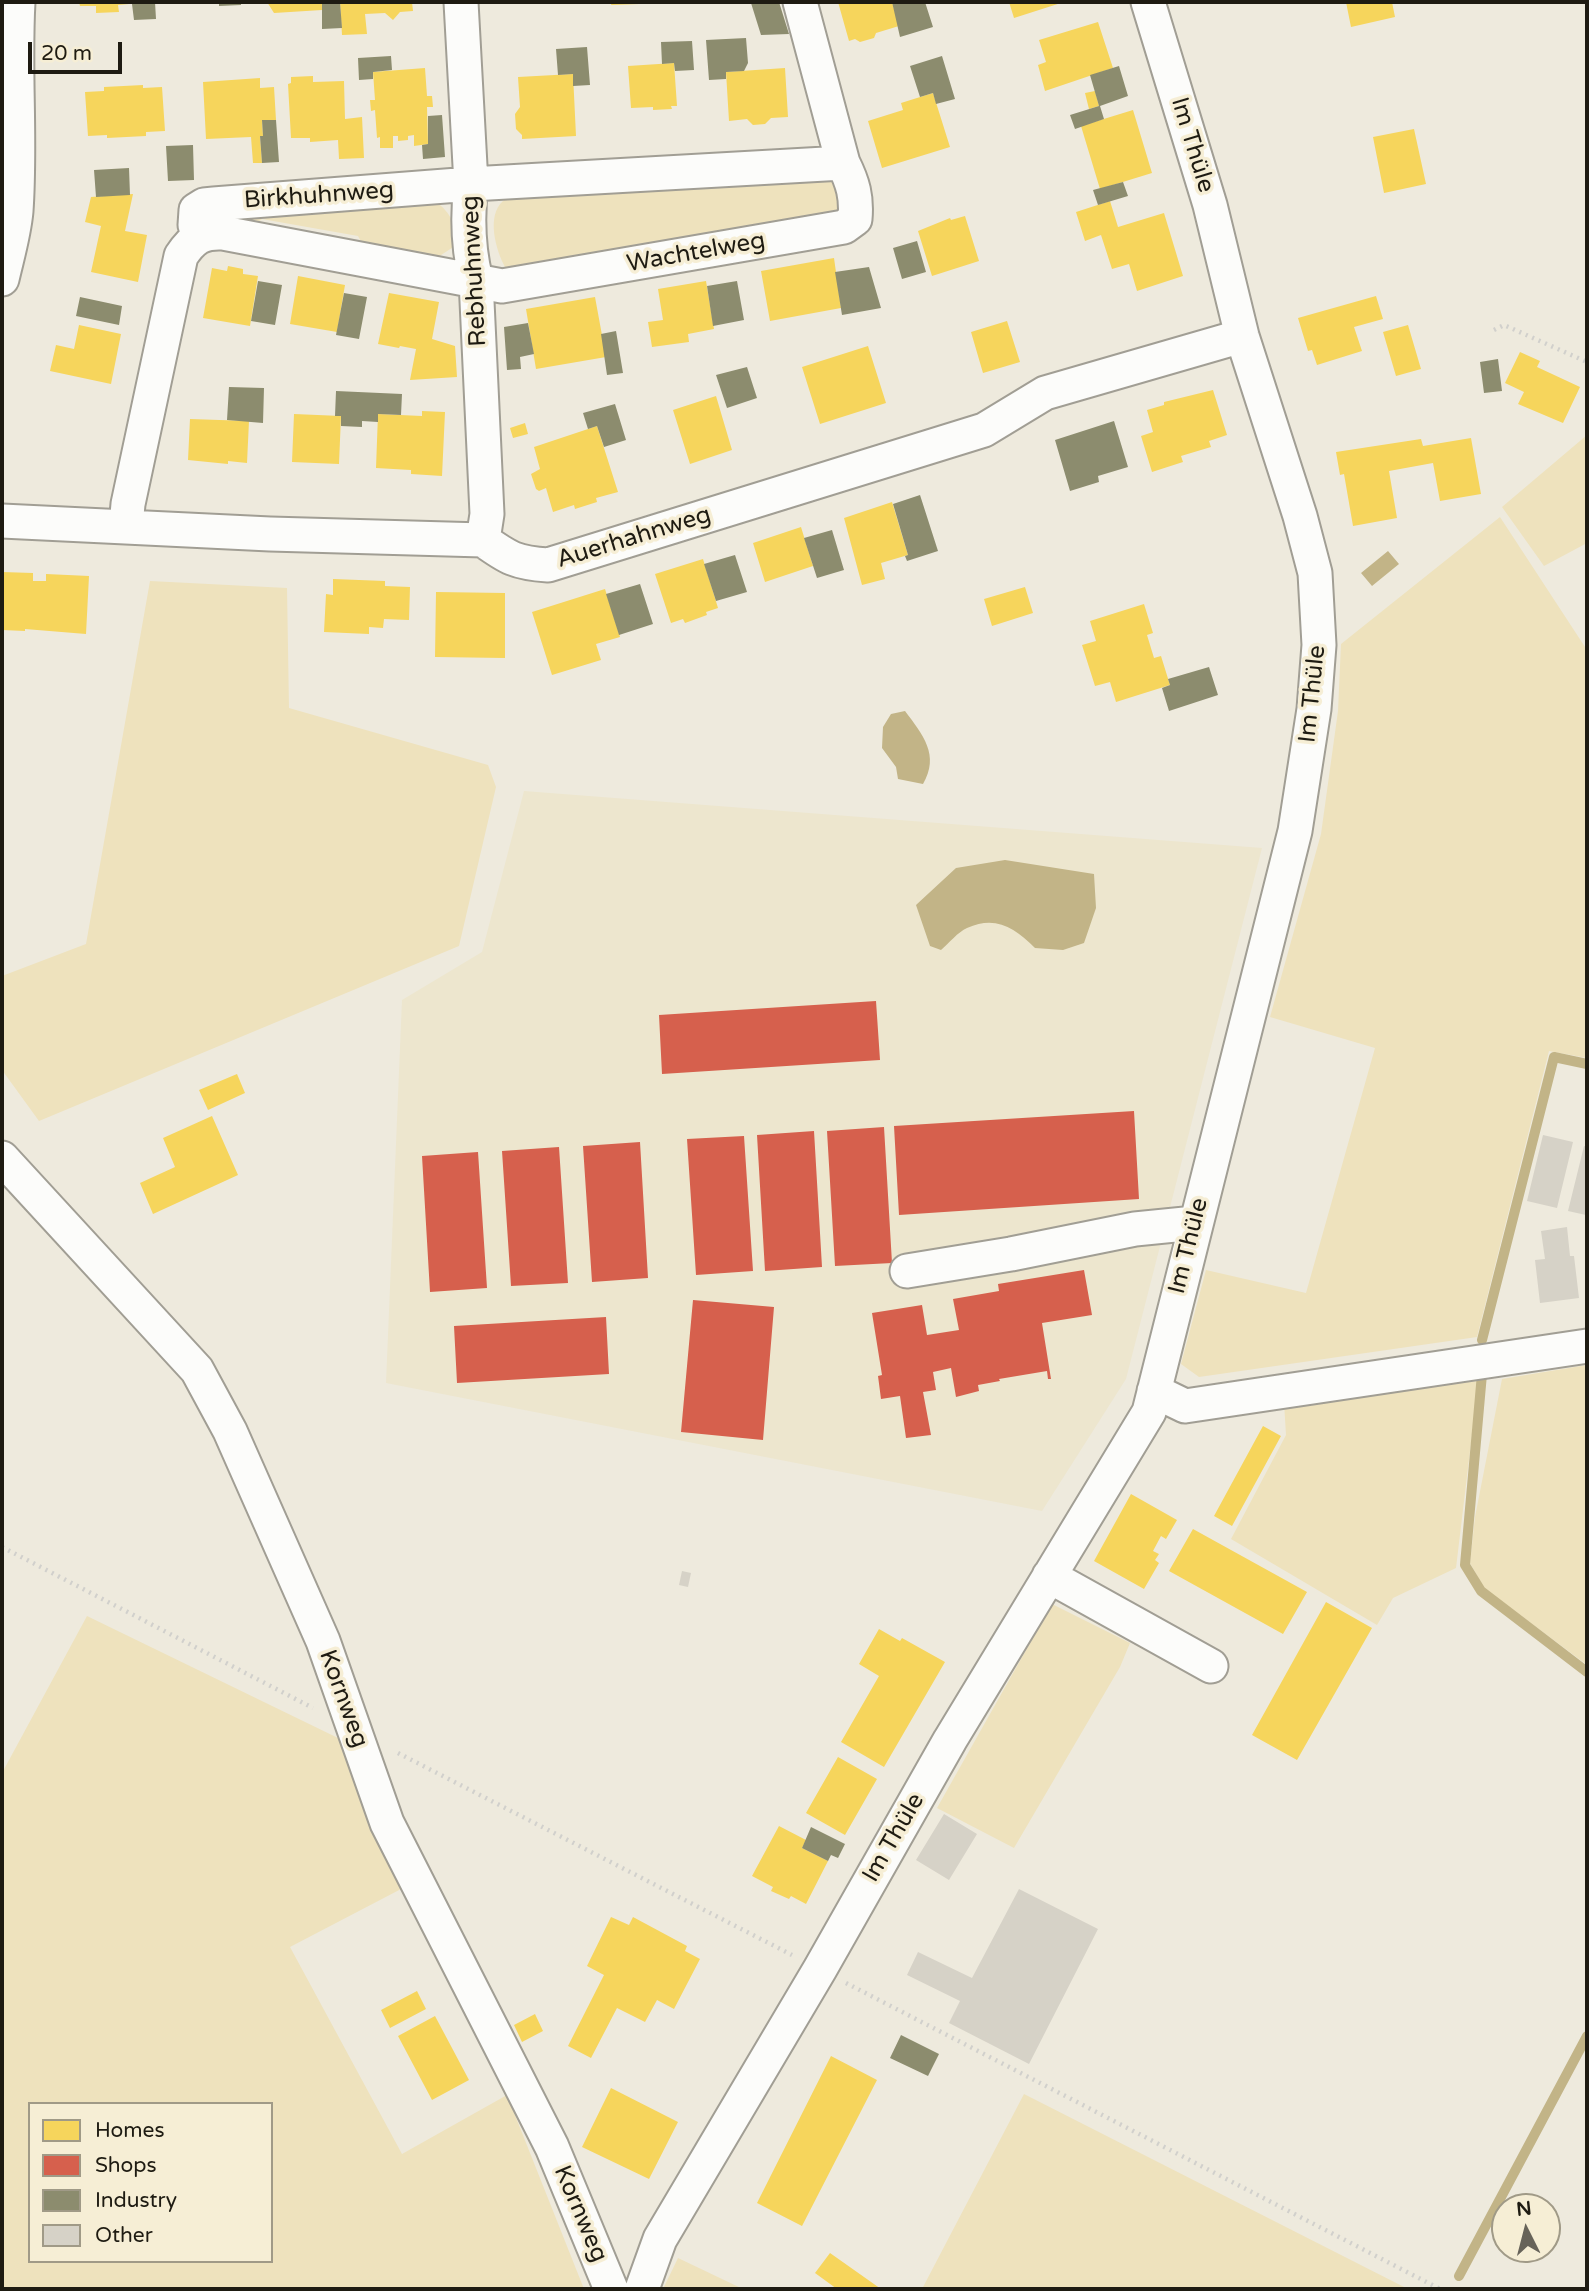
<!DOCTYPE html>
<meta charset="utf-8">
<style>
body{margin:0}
#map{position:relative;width:1589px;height:2291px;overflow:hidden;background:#eeeadd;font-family:"Varela Round",sans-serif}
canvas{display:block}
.frame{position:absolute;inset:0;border:4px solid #1e1b12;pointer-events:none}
.legend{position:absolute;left:28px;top:2102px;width:245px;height:161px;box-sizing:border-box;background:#f6eed5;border:2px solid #a09a87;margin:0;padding:9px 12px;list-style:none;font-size:21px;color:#1e1b12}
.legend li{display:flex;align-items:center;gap:14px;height:35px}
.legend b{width:35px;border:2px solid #a09a87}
.north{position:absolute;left:1491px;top:2193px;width:70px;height:70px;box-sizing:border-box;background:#f6eed5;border:2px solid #a09a87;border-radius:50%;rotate:354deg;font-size:19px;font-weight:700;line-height:28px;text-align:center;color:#1e1b12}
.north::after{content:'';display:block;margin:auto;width:24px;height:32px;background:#676359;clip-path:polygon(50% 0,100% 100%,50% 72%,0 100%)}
.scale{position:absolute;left:28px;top:42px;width:94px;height:32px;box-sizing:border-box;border:4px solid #1e1b12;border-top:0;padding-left:9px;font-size:21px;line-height:24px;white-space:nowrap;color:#1e1b12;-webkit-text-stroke:5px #f6eed5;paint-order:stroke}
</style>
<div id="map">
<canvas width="1589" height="2291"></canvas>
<div class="frame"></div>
<ul class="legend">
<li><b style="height:19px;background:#f6d55c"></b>Homes</li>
<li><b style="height:19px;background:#d6604d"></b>Shops</li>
<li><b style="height:19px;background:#8c8c6e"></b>Industry</li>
<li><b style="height:19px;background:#d6d2c7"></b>Other</li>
</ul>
<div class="north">N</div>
<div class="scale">20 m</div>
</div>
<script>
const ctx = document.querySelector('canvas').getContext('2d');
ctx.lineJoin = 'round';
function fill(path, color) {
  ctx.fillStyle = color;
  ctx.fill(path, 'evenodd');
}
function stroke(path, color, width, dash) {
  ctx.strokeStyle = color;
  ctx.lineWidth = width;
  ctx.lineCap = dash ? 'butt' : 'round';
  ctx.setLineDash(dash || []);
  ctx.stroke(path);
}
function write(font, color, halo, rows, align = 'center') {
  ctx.font = font + ' "Varela Round",sans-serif';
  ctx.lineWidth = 7;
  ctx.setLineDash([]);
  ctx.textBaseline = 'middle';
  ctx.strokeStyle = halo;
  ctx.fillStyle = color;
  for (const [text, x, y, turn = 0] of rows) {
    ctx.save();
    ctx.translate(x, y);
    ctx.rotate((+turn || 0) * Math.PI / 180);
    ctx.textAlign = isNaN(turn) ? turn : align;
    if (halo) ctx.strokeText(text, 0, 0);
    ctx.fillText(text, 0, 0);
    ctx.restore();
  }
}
fill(new Path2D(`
 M 524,791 L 1262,848 L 1126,1379 L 1042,1511 L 386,1383 L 402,1000 L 482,952 Z`), '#ede6ce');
fill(new Path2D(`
 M 816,176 L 831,181 L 842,189 L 839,210 L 828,219 L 523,272 L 505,267 C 496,250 486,216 503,201 C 507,198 513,195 518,193 Z
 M 432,199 C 449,210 457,224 458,244 L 438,257 L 364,247 L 358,236 L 262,219 L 251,228 L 223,211 Z
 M 1587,435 L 1587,543 L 1544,566 L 1502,507 Z
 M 1500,517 L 1587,650 L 1587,1058 L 1549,1051 L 1477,1337 L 1199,1377 L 1181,1364 L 1206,1270 L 1306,1293 L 1375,1048 L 1270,1017 L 1321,834 L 1338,711 L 1341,644 Z
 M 150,581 L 287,588 L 289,708 L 488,765 L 496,787 L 459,946 L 39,1121 L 2,1070 L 2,976 L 86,944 Z
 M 1587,1365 L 1587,1665 L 1484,1588 L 1470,1563 L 1475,1517 L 1502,1379 Z
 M 1479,1376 L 1456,1568 L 1393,1598 L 1377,1625 L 1231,1539 L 1286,1435 L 1284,1402 Z
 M 1052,1604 L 1130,1643 L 1120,1667 L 1014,1848 L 937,1808 Z
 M 87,1616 L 338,1738 L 403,1888 L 290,1947 L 402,2154 L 507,2095 L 584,2289 L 2,2289 L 2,1773 ZM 30,2104 L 271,2104 L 271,2261 L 30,2261 Z
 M 1024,2094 L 1408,2289 L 922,2289 Z
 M 678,2258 L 743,2289 L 663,2289 Z`), '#eee2bd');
fill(new Path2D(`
 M 1388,551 L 1399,564 L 1372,586 L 1361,573 Z
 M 905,711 C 923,735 940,755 923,784 L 898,779 L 896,767 L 882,748 L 883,727 L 891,714 Z
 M 1005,860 L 1094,874 L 1096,908 L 1084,943 L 1063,950 L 1035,948 C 1015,928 996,915 967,928 C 958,932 949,943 941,950 L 930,946 L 916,905 L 956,868 Z`), '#c2b487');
fill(new Path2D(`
 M 79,2 L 129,2 L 129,4 L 118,5 L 119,12 L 96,13 L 96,6 L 80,6 Z
 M 267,2 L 322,2 L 322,10 L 274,13 Z
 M 340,2 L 412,2 L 413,11 L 400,12 L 393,20 L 385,13 L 365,14 L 367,34 L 342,35 Z
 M 612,2 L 639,2 L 639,4 L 611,5 Z
 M 838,2 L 892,2 L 899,26 L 876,33 L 874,38 L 860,42 L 855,39 L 849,41 Z
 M 1009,2 L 1064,2 L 1014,18 Z
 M 1346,2 L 1392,2 L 1395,17 L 1351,27 Z
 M 1098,22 L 1113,68 L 1045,91 L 1038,65 L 1046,62 L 1039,40 Z
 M 674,63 L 677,106 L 671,106 L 672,109 L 653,110 L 653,107 L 631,108 L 628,66 Z
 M 425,68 L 427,96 L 432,96 L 433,107 L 427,107 L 428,144 L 414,146 L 414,135 L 408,136 L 408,140 L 398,141 L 398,136 L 393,136 L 393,148 L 380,148 L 380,137 L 377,138 L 375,110 L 371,111 L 370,100 L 375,100 L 373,72 Z
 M 785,68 L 788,117 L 771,118 L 765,124 L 753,125 L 747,119 L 729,121 L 726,72 Z
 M 573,74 L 576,136 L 522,139 L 522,135 L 516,129 L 515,114 L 520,107 L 518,77 Z
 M 313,76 L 313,82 L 344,81 L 345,119 L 362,117 L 364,158 L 339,159 L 338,140 L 310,142 L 310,138 L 291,138 L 288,84 L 291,83 L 291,77 Z
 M 260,78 L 260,88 L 274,87 L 276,120 L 262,120 L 263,136 L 260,136 L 262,163 L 253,163 L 251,137 L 206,139 L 203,82 Z
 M 143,85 L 143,88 L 162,87 L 165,131 L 146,132 L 146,136 L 107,138 L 107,135 L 88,136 L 85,92 L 104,91 L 104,87 Z
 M 1095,91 L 1099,106 L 1089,109 L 1085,93 Z
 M 933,93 L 950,147 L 882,168 L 868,121 L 903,110 L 901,103 Z
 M 1133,110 L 1152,173 L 1100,189 L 1081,126 Z
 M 1414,129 L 1426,184 L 1384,193 L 1373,137 Z
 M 133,194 L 125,231 L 147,235 L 138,282 L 91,272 L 101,226 L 85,222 L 91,197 Z
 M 1110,201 L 1118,227 L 1164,213 L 1183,276 L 1137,291 L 1129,264 L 1112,269 L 1101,235 L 1085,241 L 1076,212 Z
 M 965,216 L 979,261 L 932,276 L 918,231 L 950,218 L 951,220 Z
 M 834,258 L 841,308 L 770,321 L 761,271 Z
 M 228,266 L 243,269 L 243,274 L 258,276 L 250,326 L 203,318 L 212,268 L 227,271 Z
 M 298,276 L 345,285 L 337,332 L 290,324 Z
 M 706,281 L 714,329 L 688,334 L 689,342 L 652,347 L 648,322 L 663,320 L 658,289 Z
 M 389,293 L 439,302 L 432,339 L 455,346 L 457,377 L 410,380 L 416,349 L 400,346 L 399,348 L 378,344 Z
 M 1376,296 L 1383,319 L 1354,327 L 1362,351 L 1317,365 L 1312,350 L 1308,351 L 1298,318 Z
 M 595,297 L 606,357 L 536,369 L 526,309 Z
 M 1007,321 L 1020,362 L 983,373 L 971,332 Z
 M 79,325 L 121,334 L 111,384 L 50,371 L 56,345 L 74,349 Z
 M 1408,325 L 1421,369 L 1396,376 L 1383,332 Z
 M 868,346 L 886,403 L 820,424 L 802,367 Z
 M 1520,352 L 1540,361 L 1537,367 L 1580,387 L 1563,423 L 1518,404 L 1524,392 L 1505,383 Z
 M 1213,390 L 1227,435 L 1209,441 L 1211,447 L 1181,456 L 1183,462 L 1152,472 L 1141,436 L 1153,432 L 1147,410 L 1164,405 L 1164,402 Z
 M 716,396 L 732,450 L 690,464 L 673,410 Z
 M 422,411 L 445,412 L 442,476 L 411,474 L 411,470 L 376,468 L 378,414 L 422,416 Z
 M 294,414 L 341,416 L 339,464 L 292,462 Z
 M 190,419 L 249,421 L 247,463 L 228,461 L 228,464 L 188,460 Z
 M 525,423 L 528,434 L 513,438 L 510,428 Z
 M 597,426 L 618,492 L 596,498 L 597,502 L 575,509 L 574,505 L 553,512 L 546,488 L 539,491 L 536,489 L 531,474 L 540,469 L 534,447 Z
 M 1471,438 L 1481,494 L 1440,501 L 1433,463 L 1389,471 L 1397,518 L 1353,526 L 1344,474 L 1340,475 L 1336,452 L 1421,439 L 1423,446 Z
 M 892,502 L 908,555 L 881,563 L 885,579 L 862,585 L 844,518 Z
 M 801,527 L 813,566 L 765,582 L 753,543 Z
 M 703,559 L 718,608 L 706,612 L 707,615 L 685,623 L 683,619 L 671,623 L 655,574 Z
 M 2,572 L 33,573 L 33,581 L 46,581 L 46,574 L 89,576 L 86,634 L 25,629 L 25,631 L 2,630 Z
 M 333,579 L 385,581 L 385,586 L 410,587 L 409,620 L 384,619 L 383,628 L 369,627 L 369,634 L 324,632 L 326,594 L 333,595 Z
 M 1025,587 L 1033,613 L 992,626 L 984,599 Z
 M 605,589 L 620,637 L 596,644 L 601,660 L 552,675 L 532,612 Z
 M 436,592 L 505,593 L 505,658 L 435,657 Z
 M 1144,604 L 1153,633 L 1147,635 L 1154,658 L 1161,656 L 1170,685 L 1116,702 L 1110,682 L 1095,686 L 1082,645 L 1096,641 L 1090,621 Z
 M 237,1074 L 245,1093 L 208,1110 L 199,1090 Z
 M 212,1116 L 238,1175 L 153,1214 L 140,1183 L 175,1167 L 163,1138 Z
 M 1263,1426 L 1281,1436 L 1232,1526 L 1214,1516 Z
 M 1131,1494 L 1177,1520 L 1166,1539 L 1161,1536 L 1153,1551 L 1159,1554 L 1155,1560 L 1159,1563 L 1144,1589 L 1094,1561 Z
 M 1193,1529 L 1307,1592 L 1283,1634 L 1169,1571 Z
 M 1326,1602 L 1372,1628 L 1297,1760 L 1252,1735 Z
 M 879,1629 L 900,1641 L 902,1638 L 945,1662 L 884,1767 L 841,1742 L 879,1676 L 859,1664 Z
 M 838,1757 L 877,1779 L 845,1835 L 806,1813 Z
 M 779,1826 L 806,1840 L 802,1848 L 828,1861 L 806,1904 L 791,1896 L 789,1899 L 771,1891 L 773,1887 L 752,1876 Z
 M 611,1917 L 629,1925 L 633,1917 L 687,1946 L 685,1951 L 700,1959 L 674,2009 L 657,2000 L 645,2022 L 617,2008 L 591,2058 L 568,2046 L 604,1975 L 587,1966 Z
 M 417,1991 L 426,2009 L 390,2028 L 381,2010 Z
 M 535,2014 L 543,2031 L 522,2042 L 514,2025 Z
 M 435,2016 L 469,2080 L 432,2100 L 398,2036 Z
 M 831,2056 L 877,2080 L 802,2226 L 757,2203 Z
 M 611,2088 L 678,2122 L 649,2179 L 582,2147 Z
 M 830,2253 L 881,2289 L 837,2289 L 815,2273 Z`), '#f6d55c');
fill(new Path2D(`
 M 876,1001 L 880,1060 L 662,1074 L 659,1015 Z
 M 1134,1111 L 1139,1199 L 899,1215 L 894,1126 Z
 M 884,1127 L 892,1263 L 835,1266 L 827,1131 Z
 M 814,1131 L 822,1267 L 765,1271 L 757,1135 Z
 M 744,1136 L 753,1271 L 696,1275 L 687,1139 Z
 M 640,1142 L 648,1278 L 592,1282 L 583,1146 Z
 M 559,1147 L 568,1283 L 511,1286 L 502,1151 Z
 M 478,1152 L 487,1288 L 430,1292 L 422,1156 Z
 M 1084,1270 L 1092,1315 L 1042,1323 L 1051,1379 L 1048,1379 L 1047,1371 L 999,1379 L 1000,1381 L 978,1385 L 979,1391 L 956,1397 L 951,1368 L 933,1372 L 936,1390 L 923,1392 L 931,1435 L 906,1438 L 900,1396 L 881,1399 L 878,1376 L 882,1375 L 872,1313 L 922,1305 L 927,1335 L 959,1330 L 953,1299 L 999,1291 L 998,1284 Z
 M 693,1300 L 774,1307 L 763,1440 L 681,1432 Z
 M 606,1317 L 609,1374 L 457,1383 L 454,1326 Z`), '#d6604d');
fill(new Path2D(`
 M 134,2 L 155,2 L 156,19 L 134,20 L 132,4 Z
 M 219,2 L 241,2 L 241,5 L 219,6 Z
 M 322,2 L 340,2 L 342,28 L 322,29 Z
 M 754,2 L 779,2 L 789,34 L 761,35 L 751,3 Z
 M 892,2 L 925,2 L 933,27 L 900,37 Z
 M 746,38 L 748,63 L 744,71 L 726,72 L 726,79 L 709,80 L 706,40 Z
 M 692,41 L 694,70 L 675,71 L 674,63 L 662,64 L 661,42 Z
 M 587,47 L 590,85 L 573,86 L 573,74 L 558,75 L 556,49 Z
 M 391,56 L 392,70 L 373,72 L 373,79 L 359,80 L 358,58 Z
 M 942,56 L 955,99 L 936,104 L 933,93 L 920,97 L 910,66 Z
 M 1119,66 L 1128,96 L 1100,106 L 1104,119 L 1075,129 L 1070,115 L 1099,106 L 1090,75 Z
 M 442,115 L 445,157 L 423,159 L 422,145 L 428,144 L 428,116 Z
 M 262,120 L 276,120 L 279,162 L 262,163 L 260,136 L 263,136 Z
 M 193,145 L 194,180 L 168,181 L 166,146 Z
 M 129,168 L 130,195 L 96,197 L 94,170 Z
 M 1123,182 L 1128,196 L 1098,205 L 1093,190 Z
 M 917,241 L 926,272 L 902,279 L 893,248 Z
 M 869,267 L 881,308 L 842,315 L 835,272 Z
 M 258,281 L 282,285 L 275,325 L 251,321 Z
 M 737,281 L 744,320 L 713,326 L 707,286 Z
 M 344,293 L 367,297 L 359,339 L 336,335 Z
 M 80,297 L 122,306 L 119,325 L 76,316 Z
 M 528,323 L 534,354 L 520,357 L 521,369 L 507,370 L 504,327 Z
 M 616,331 L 623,373 L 607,375 L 601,334 Z
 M 1498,359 L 1502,391 L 1484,393 L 1480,362 Z
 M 747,367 L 757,398 L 727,408 L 716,375 Z
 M 229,387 L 264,388 L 263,423 L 227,420 Z
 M 336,391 L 402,394 L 401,415 L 378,414 L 378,422 L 362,421 L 362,427 L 341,426 L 341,416 L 335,416 Z
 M 615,404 L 626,440 L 604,447 L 597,426 L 588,429 L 583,413 Z
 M 1114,421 L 1128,467 L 1098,476 L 1099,482 L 1070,491 L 1055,440 Z
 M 920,495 L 938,551 L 907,561 L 905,556 L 908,555 L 893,504 Z
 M 832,530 L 844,570 L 817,578 L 804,538 Z
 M 735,555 L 747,592 L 716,601 L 704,564 Z
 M 640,584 L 653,624 L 619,635 L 606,594 Z
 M 1209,667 L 1218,695 L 1169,711 L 1162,688 L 1170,685 L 1168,679 Z
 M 811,1827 L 845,1844 L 838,1858 L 831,1855 L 828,1861 L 802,1848 Z
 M 901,2035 L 939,2054 L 928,2076 L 890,2058 Z`), '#8c8c6e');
stroke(new Path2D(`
 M 1482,1340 L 1554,1057 L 1587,1064
 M 1482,1374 L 1465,1565 L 1481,1591 L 1587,1672
 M 1459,2276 L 1587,2036`), '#c2b487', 10);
fill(new Path2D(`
 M 1543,1135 L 1573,1142 L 1557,1208 L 1527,1201 Z
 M 1584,1146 L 1587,1147 L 1586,1215 L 1568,1211 Z
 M 1567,1227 L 1570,1256 L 1574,1256 L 1579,1298 L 1540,1303 L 1535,1260 L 1545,1259 L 1541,1231 Z
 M 682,1571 L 691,1573 L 688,1587 L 679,1585 Z
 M 944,1814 L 977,1834 L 949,1880 L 916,1860 Z
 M 1019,1889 L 1098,1929 L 1029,2064 L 949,2023 L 960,2001 L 907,1975 L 918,1952 L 972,1978 Z`), '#d6d2c7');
const minor = new Path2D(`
 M 461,2 L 471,184 C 467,217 468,248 476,280 L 487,514 L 483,540
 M 199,236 L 195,225 L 196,210 L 204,205 L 214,204 L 471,184 L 843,163 L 800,2
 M 2,279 C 7,257 14,234 16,211 C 21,141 14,72 18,2
 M 2,521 L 270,534 L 483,540 C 508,558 516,563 548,565 L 984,430 L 1045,393 L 1242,336
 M 126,526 L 128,504 L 181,256 C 193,238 202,232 223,233 L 502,286 L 844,227 L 855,219 C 857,197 853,183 843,163
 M 2,1158 L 197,1370 L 230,1431 L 323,1641 L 387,1823 L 552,2147 L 611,2289
 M 907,1271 L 1011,1254 L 1135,1229 L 1195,1223
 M 1154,1391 L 1185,1406 L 1587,1346
 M 1049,1576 L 1211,1666
 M 642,2289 L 660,2239 L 820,1969 L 950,1740 L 1149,1412 L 1295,831 L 1314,709 L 1319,645 L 1315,573 L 1300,516 L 1242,336 L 1210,205 L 1148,2`);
stroke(minor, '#a19e94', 37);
stroke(new Path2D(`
 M 1494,330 L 1504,325 L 1587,362
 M 2,1547 L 313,1708
 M 398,1753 L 792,1955
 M 846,1983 L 1440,2289`), '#d1d0cc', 4.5, [2, 5]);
stroke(minor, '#fcfcfa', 33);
write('24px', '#1e1b12', '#f6eed5', [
 ["Im Thüle",1192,145,73],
 ["Birkhuhnweg",319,196,-4],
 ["Wachtelweg",696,253,-10],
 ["Rebhuhnweg",475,271,-93],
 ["Auerhahnweg",634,538,-17],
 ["Im Thüle",1313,694,-84],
 ["Im Thüle",1189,1246,-76],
 ["Kornweg",343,1699,70],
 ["Im Thüle",894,1838,-60],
 ["Kornweg",580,2214,67]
]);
</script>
